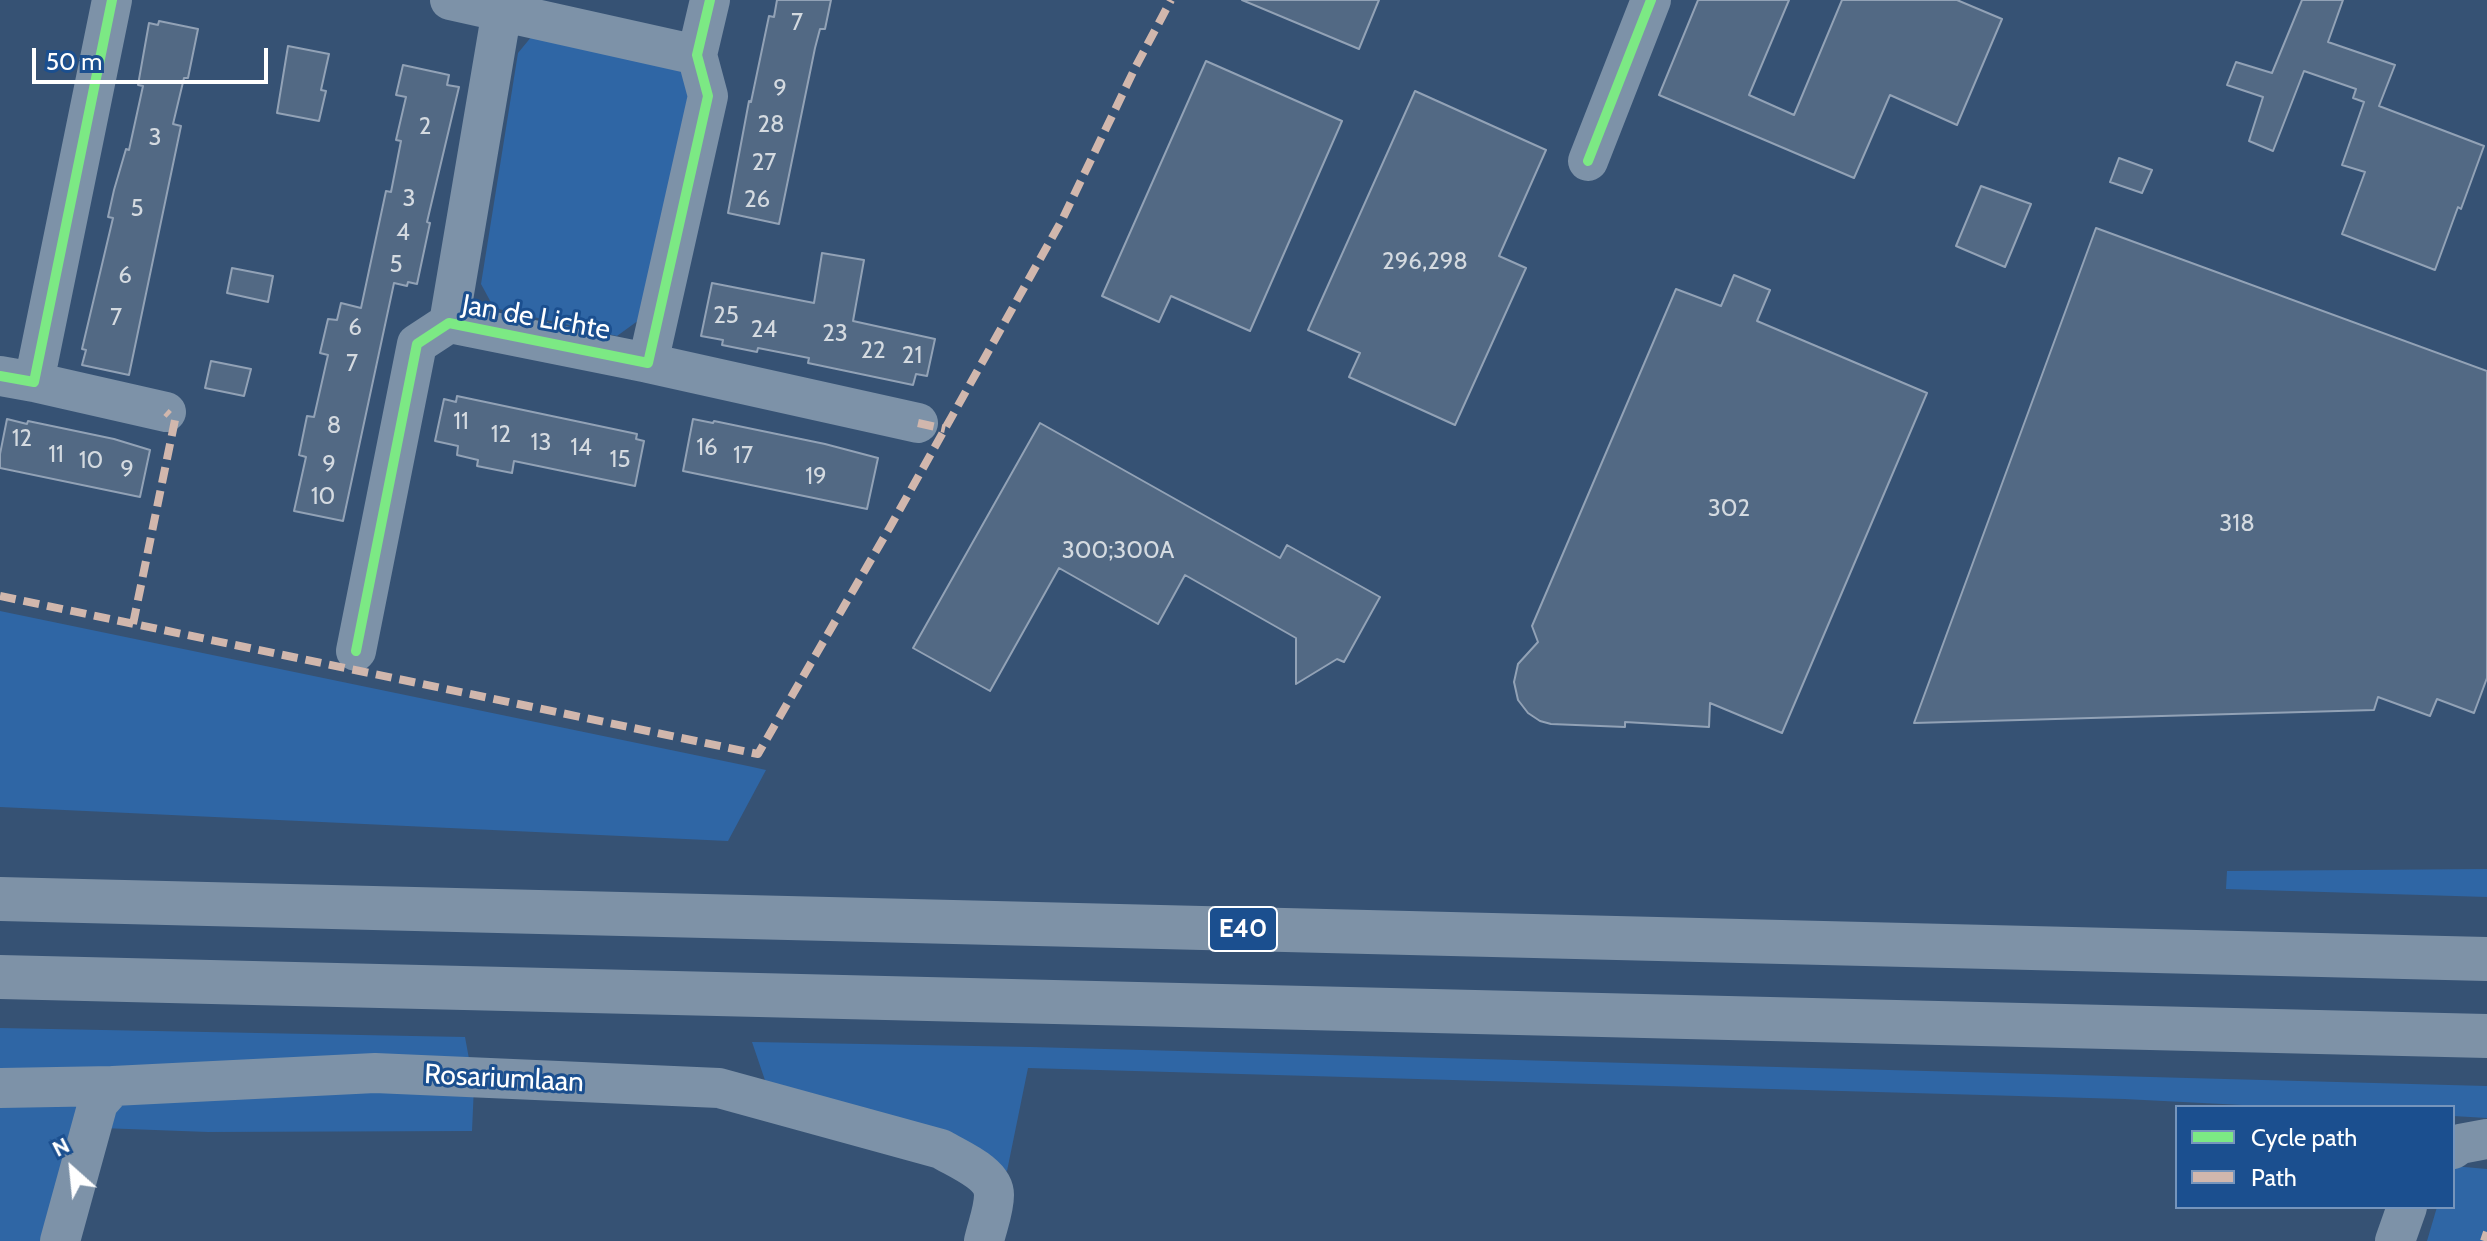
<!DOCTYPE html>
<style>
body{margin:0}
#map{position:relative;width:2487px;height:1241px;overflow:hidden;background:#365274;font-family:Cabin,sans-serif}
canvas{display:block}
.legend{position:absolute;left:2175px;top:1105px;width:280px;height:104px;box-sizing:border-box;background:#1b4f8f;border:2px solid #7695bc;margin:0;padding:10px 14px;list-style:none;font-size:24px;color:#fff}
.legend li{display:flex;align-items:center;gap:16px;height:40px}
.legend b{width:40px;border:2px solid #7695bc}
.north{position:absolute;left:32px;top:1129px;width:80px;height:80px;-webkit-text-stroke:6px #1b4f8f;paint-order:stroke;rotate:333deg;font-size:22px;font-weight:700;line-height:32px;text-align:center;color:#fff}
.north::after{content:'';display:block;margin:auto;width:28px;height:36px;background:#fff;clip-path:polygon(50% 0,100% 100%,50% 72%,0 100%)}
.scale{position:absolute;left:32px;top:48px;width:236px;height:36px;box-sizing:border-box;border:4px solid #fff;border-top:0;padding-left:10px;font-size:24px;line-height:28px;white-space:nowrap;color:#fff;-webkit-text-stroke:6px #1b4f8f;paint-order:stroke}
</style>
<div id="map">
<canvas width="2487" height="1241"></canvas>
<ul class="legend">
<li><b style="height:10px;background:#7ce984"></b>Cycle path</li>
<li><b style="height:10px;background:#d1b7ad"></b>Path</li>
</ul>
<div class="north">N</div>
<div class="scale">50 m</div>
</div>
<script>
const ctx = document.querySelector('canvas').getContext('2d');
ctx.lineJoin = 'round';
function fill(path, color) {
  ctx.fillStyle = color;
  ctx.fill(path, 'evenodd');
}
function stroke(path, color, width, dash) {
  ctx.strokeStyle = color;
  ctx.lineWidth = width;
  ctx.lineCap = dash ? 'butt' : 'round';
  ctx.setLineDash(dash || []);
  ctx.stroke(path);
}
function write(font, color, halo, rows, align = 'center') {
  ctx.font = font + ' Cabin,sans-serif';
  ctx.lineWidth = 6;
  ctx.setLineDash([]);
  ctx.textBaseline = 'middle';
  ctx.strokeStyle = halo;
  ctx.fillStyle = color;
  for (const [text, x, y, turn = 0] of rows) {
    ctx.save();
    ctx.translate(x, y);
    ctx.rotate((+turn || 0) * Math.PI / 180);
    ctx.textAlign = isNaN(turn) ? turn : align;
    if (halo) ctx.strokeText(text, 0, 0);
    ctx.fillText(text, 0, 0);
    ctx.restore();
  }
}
fill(new Path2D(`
 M 532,36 L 682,65 L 694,83 L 639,320 L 617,336 L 494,308 L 481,284 L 518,53 Z
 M 0,611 L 748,766 L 766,770 L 728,841 L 0,807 Z
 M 2487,869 L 2487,897 L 2226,889 L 2227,871 Z
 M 0,1028 L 465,1037 L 474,1086 L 472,1131 L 208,1132 L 101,1128 L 55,1241 L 0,1241 Z
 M 752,1042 L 1031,1047 L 2487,1086 L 2487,1118 L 2453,1116 L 2453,1107 L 2281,1107 L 2124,1099 L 1028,1068 L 1007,1171 L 934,1134 L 769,1092 Z
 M 2453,1166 L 2487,1169 L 2487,1241 L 2427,1241 L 2437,1207 L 2453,1207 Z`), '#2f66a5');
const building = new Path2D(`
 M 777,0 L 831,0 L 825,29 L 820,29 L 815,48 L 779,224 L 728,213 L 749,101 L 751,102 L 769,16 L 774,17 Z
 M 1242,0 L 1379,0 L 1359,49 Z
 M 1698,0 L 1789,0 L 1749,95 L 1794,115 L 1842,0 L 1957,0 L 2002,19 L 1957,125 L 1890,95 L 1854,178 L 1659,95 Z
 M 2302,0 L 2343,0 L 2328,42 L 2395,65 L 2379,106 L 2484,146 L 2461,209 L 2458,207 L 2435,270 L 2342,234 L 2365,172 L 2342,165 L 2364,102 L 2353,98 L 2356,89 L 2304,71 L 2273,151 L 2249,141 L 2263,97 L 2227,85 L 2236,62 L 2272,73 Z
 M 159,21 L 198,29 L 188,78 L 184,78 L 173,124 L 181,126 L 129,375 L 82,365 L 86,350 L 82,349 L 113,218 L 108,217 L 114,190 L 126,149 L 129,150 L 143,86 L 138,85 L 149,23 L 158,25 Z
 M 288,46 L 329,54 L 321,90 L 326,91 L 319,121 L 277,113 Z
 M 1206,61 L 1342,121 L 1250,331 L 1171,296 L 1159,322 L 1102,296 Z
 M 403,65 L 449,75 L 447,85 L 459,87 L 427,222 L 430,223 L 417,284 L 408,282 L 407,286 L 394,283 L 343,521 L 294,511 L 306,457 L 299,455 L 307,416 L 314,417 L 328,355 L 320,353 L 328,319 L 337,320 L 341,303 L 361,308 L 386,191 L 391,192 L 401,141 L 396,140 L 406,97 L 396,95 Z
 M 1415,91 L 1546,150 L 1499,256 L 1526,268 L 1455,425 L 1349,377 L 1360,353 L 1308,330 Z
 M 2119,158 L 2152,170 L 2142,193 L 2110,182 Z
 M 1981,186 L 2031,204 L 2005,267 L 1956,246 Z
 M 2096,228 L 2487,371 L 2487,678 L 2474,713 L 2437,699 L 2430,716 L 2378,697 L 2374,710 L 1914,723 Z
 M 822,253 L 864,260 L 853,321 L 935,339 L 927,376 L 916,374 L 913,385 L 808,363 L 809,358 L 758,348 L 757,352 L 722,345 L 723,340 L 701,336 L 712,283 L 814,303 Z
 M 232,268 L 273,276 L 268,302 L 227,293 Z
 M 1734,275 L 1770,290 L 1757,321 L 1927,393 L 1782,733 L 1710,703 L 1709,727 L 1625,722 L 1625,727 L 1551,724 L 1540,721 L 1528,713 L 1518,700 L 1514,682 L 1518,664 L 1538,642 L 1532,626 L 1676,289 L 1721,306 Z
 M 211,361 L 251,369 L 244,396 L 205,388 Z
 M 457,396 L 637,434 L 636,439 L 644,441 L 635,486 L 514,461 L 512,473 L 477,466 L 478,460 L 457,455 L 458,446 L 435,441 L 444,399 L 456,402 Z
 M 7,419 L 27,424 L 28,421 L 114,439 L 150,450 L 140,497 L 0,468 L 0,454 Z
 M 693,419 L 713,423 L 714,421 L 825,444 L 878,458 L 867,509 L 683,471 Z
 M 1040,423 L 1280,558 L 1287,545 L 1380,597 L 1344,662 L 1337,659 L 1296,684 L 1296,638 L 1185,575 L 1158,624 L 1059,568 L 990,691 L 913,648 Z`);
fill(building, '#526984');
stroke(building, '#92a2b6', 2);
stroke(new Path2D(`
 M 450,0 L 697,55
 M 1588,161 L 1651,0
 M 449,323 L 502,10
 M 648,363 L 918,423
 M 0,376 L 34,382 L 112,0
 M 34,382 L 166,412
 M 356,651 L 417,344 L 449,323 L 648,363 L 708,96 L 697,55 L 710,0
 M 0,1088 L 113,1086 L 375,1073 L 719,1088 L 941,1149 C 957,1159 994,1173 994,1195 C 994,1210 987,1227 984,1241
 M 2453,1149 L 2460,1144 L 2487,1139
 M 60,1241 L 98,1103 L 113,1086
 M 2395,1241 L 2407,1207`), '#7d92a8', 40);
stroke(new Path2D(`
 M 0,899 L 2487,959
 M 0,977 L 2487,1036`), '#7e92a7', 44);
stroke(new Path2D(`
 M 918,423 L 945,429
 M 0,596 L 758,754 L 890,527 L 1063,218 L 1136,66 L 1171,0
 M 133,624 L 175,420 L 166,412
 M 2484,1241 L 2487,1232`), '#d1b7ad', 8, [16, 8]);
stroke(new Path2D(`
 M 1588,161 L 1651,0
 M 0,376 L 34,382 L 112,0
 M 356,651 L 417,344 L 449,323 L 648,363 L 708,96 L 697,55 L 710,0`), '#7ce984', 10);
write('24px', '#d4dae0', null, [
 ["7",797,23],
 ["9",780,89],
 ["28",771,125],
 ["2",425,127],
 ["3",155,138],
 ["27",764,163],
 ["3",409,199],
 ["26",757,200],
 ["5",137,209],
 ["4",403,233],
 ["296,298",1425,262],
 ["5",396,265],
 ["6",125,276],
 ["25",726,316],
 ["7",116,318],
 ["6",355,328],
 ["24",764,330],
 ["23",835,334],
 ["22",873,351],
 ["21",912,356],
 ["7",352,364],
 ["11",461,422],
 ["8",334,426],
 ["12",501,435],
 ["12",22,439],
 ["13",541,443],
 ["14",581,448],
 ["16",707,448],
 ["11",56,455],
 ["17",743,456],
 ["15",620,460],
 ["10",91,461],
 ["9",329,465],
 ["9",127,470],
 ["19",816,477],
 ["10",323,497],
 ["302",1729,509],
 ["318",2237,524],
 ["300;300A",1118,551]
]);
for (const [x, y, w] of [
 [1243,929,68]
]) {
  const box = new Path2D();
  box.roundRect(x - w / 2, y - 22, w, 44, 6);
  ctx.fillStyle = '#1b4f8f';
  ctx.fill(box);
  stroke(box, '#fff', 2);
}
write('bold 26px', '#fff', null, [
 ["E40",1243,929]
]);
write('28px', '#fff', '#1b4f8f', [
 ["Jan de Lichte",536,318,10],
 ["Rosariumlaan",504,1079,3]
]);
</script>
